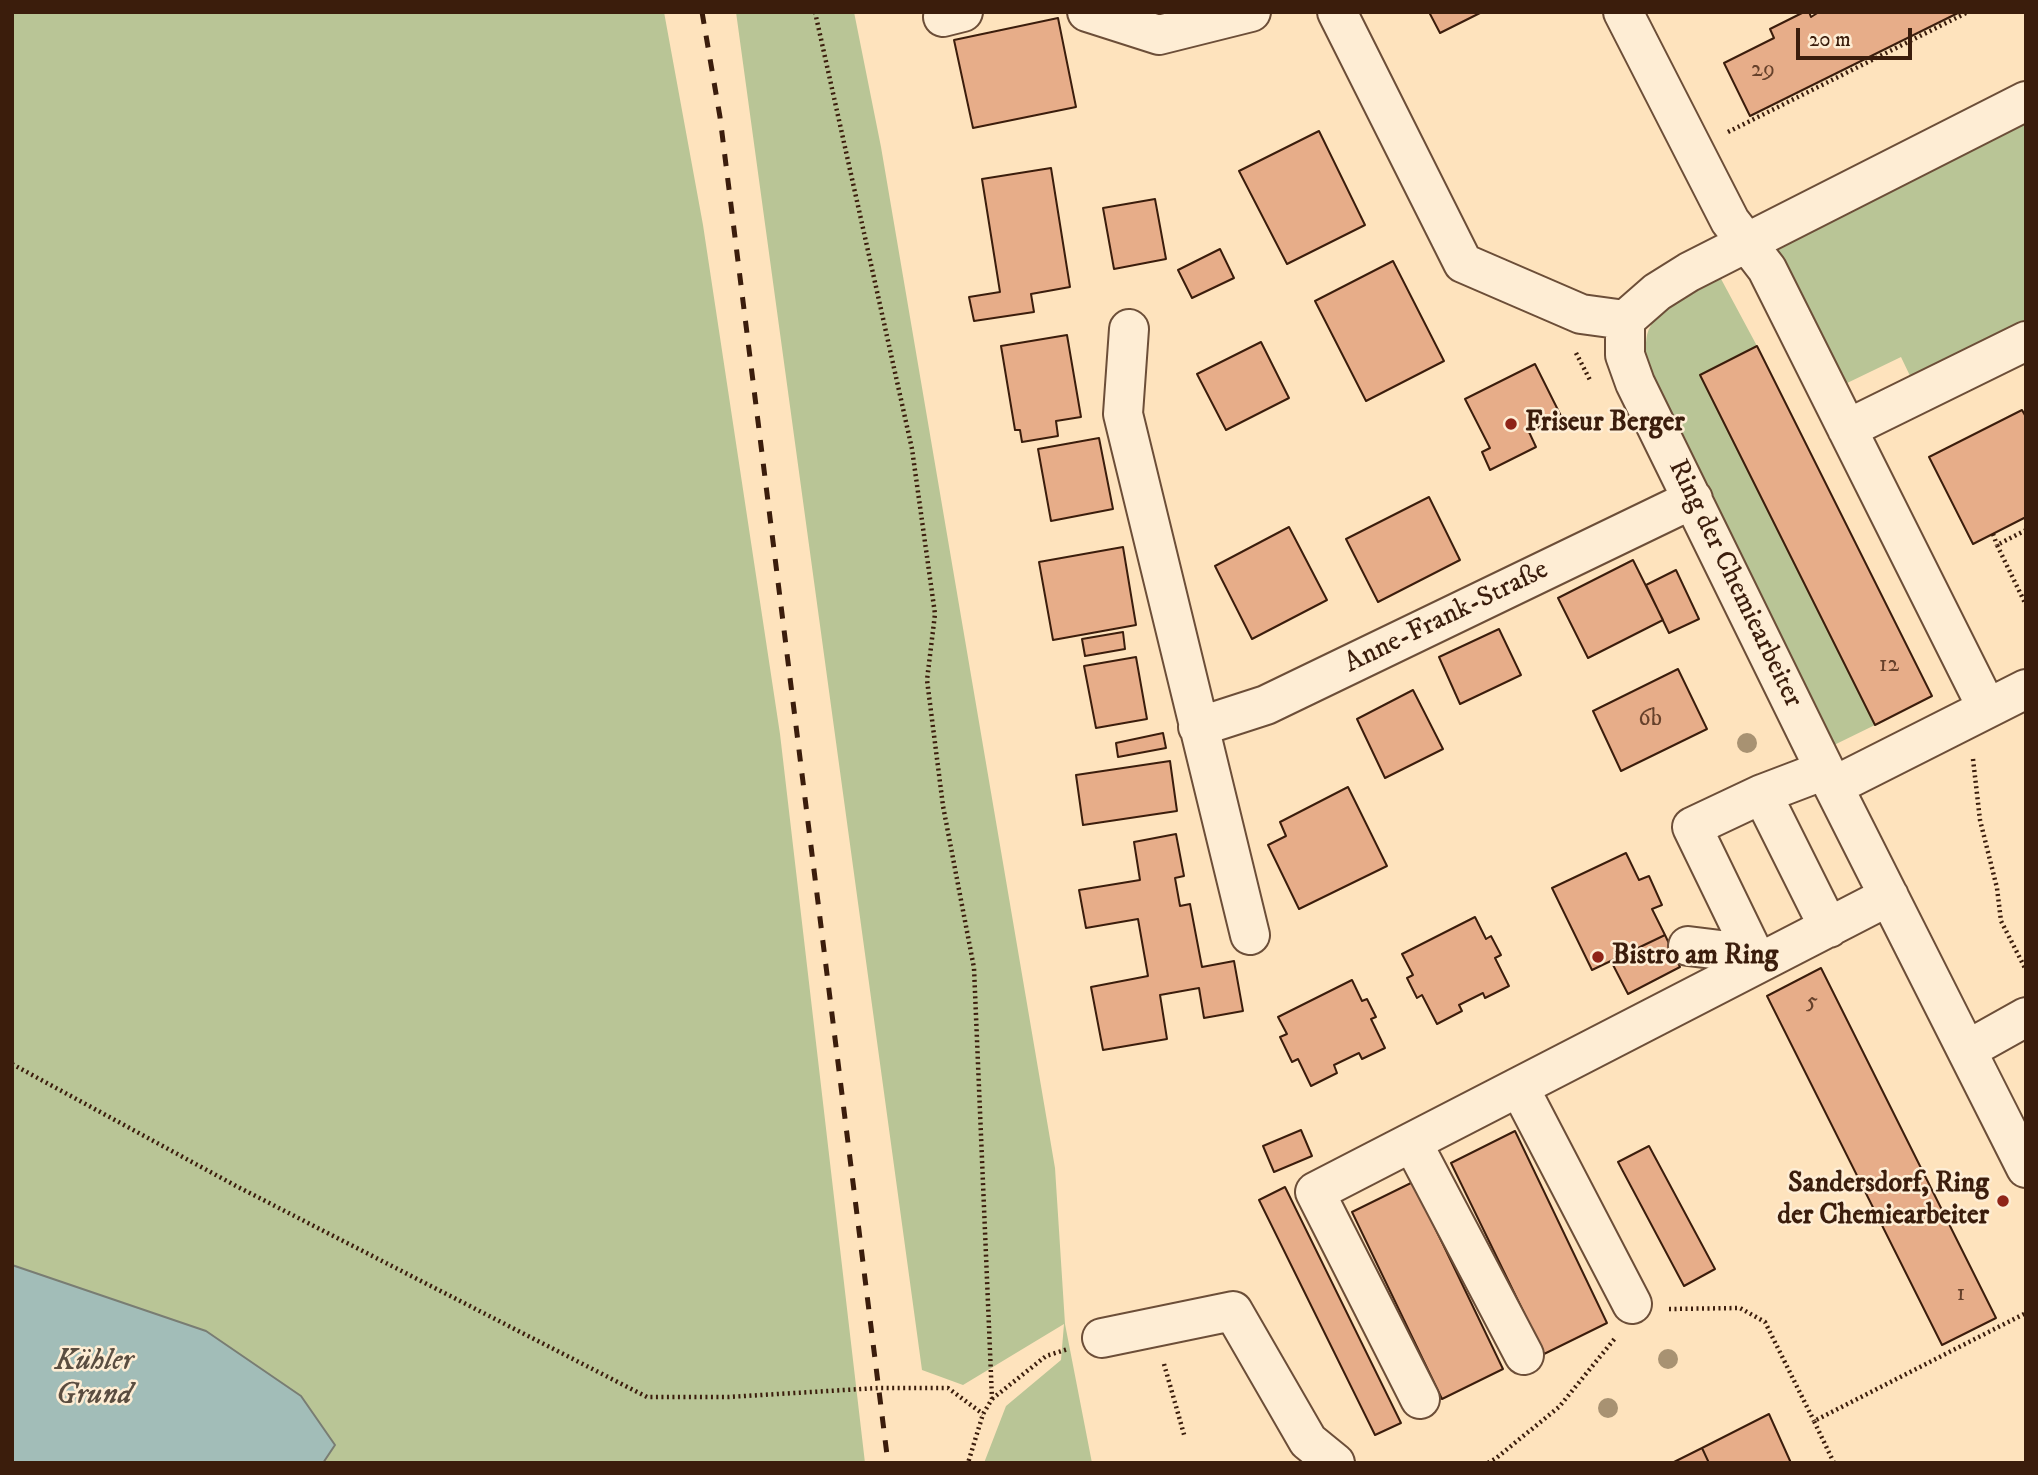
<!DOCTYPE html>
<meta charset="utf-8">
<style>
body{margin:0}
#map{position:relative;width:2038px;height:1475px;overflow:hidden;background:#fee3bd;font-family:"IM FELL DW Pica",serif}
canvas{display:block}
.frame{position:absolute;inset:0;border:14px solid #3b1d0c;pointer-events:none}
.scale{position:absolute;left:1796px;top:28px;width:116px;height:32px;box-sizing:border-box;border:4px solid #3b1d0c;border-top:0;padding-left:9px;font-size:21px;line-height:24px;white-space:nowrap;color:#3b1d0c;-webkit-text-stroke:5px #feedd4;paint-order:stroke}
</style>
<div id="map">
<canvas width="2038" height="1475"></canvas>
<div class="frame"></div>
<div class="scale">20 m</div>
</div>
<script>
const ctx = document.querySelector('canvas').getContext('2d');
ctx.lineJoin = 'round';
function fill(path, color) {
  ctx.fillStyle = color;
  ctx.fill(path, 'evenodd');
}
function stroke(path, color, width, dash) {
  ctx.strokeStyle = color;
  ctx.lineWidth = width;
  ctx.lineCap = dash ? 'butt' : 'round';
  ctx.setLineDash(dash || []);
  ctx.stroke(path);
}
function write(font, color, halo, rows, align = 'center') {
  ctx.font = font + ' "IM FELL DW Pica",serif';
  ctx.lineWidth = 5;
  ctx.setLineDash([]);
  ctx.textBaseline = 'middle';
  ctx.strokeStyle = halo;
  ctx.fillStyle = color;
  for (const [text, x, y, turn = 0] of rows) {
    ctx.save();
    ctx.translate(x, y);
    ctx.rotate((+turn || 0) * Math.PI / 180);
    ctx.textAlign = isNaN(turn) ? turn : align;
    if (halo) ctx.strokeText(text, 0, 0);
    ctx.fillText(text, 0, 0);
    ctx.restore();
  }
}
fill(new Path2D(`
 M 12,12 L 664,12 L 703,225 L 780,734 L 865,1463 L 323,1463 L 335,1445 L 206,1331 L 12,1265 Z
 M 736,12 L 854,12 L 881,147 L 1055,1168 L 1065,1324 L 1092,1463 L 984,1463 L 1006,1406 L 1061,1360 L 1064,1324 L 963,1385 L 922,1370 Z
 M 2026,122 L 2026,320 L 1912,380 L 1901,357 L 1843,385 L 1771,250 Z
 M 1720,277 L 1757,346 L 1700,375 L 1875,725 L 1832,746 L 1646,369 C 1646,358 1645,345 1647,335 C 1654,307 1697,289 1720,277 Z`), '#b9c596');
const water = new Path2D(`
 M 12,1265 L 206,1331 L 301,1396 L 335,1445 L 323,1463 L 12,1463 Z`);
fill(water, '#a2bdb8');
stroke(water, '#797d73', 2);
const building = new Path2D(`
 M 1429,12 L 1482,12 L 1440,33 Z
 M 1804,12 L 1809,12 L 1811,17 L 1819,12 L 1960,12 L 1750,116 L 1724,63 L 1774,38 L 1770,29 Z
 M 1058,18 L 1076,107 L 973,128 L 954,40 Z
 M 1319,131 L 1365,225 L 1287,264 L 1239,171 Z
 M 1051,168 L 1070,287 L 1031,294 L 1034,312 L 974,321 L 969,297 L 1000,292 L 982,179 Z
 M 1155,199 L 1166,259 L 1114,269 L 1103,208 Z
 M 1220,249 L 1234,278 L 1192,298 L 1178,270 Z
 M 1393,261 L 1444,361 L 1366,401 L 1315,301 Z
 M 1067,335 L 1081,417 L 1056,421 L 1058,436 L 1022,442 L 1020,430 L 1015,430 L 1001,346 Z
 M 1261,342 L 1289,398 L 1226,430 L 1197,374 Z
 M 1757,346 L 1932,696 L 1875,725 L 1700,375 Z
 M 1535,364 L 1561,416 L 1529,432 L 1536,447 L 1490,470 L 1482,452 L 1490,448 L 1465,399 Z
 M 2022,410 L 2026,417 L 2026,517 L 1973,544 L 1929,457 Z
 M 1099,438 L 1113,509 L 1051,521 L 1038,449 Z
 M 1429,497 L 1460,560 L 1378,602 L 1346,539 Z
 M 1289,527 L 1327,600 L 1252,639 L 1215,566 Z
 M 1123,547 L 1136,625 L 1053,640 L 1039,562 Z
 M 1633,560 L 1663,620 L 1588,658 L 1558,598 Z
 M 1676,570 L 1699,619 L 1669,633 L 1646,585 Z
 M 1499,629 L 1521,675 L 1460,704 L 1439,657 Z
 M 1123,632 L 1125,649 L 1085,656 L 1082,639 Z
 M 1136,657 L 1147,719 L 1096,728 L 1084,666 Z
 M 1678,669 L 1707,729 L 1621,771 L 1593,711 Z
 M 1413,690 L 1443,749 L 1385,778 L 1357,719 Z
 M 1163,733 L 1166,748 L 1118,757 L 1116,743 Z
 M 1170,761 L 1177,811 L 1083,825 L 1076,775 Z
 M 1348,787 L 1387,866 L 1299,909 L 1268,845 L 1286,836 L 1280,822 Z
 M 1176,834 L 1184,876 L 1175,878 L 1180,906 L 1190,904 L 1202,967 L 1234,961 L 1243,1011 L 1204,1018 L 1199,988 L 1160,995 L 1167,1039 L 1103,1050 L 1091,987 L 1148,976 L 1138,919 L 1086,928 L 1079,890 L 1140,880 L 1134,842 Z
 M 1626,853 L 1639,880 L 1649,876 L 1662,905 L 1652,909 L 1665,935 L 1592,970 L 1552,888 Z
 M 1475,917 L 1486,939 L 1491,936 L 1501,955 L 1495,958 L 1509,986 L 1485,998 L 1483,993 L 1459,1005 L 1462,1011 L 1437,1024 L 1422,995 L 1417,998 L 1407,978 L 1413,975 L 1402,954 Z
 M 1665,935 L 1680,967 L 1628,994 L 1611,961 Z
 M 1821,968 L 1996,1318 L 1942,1345 L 1767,996 Z
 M 1352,980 L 1362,1001 L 1367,999 L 1376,1017 L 1371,1019 L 1385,1048 L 1362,1059 L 1359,1053 L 1334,1065 L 1337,1073 L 1311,1086 L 1298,1059 L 1292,1062 L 1280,1037 L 1287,1034 L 1278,1017 Z
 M 1301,1130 L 1312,1156 L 1274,1172 L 1263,1146 Z
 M 1515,1131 L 1607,1323 L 1544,1354 L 1451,1163 Z
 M 1649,1146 L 1715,1269 L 1684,1286 L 1618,1162 Z
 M 1413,1182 L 1503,1369 L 1442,1399 L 1352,1212 Z
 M 1285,1187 L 1401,1423 L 1375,1435 L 1259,1200 Z
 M 1769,1414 L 1791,1463 L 1709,1463 L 1702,1448 Z
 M 1702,1448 L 1709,1463 L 1672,1463 Z`);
fill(building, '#e7ad89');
stroke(building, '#3b1d0c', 2);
const minor = new Path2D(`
 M 1087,12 L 1159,35 L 1251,12
 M 1337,12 L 1463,263 L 1581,314 L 1625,320
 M 1623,12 L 1730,221 L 1767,269 L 1987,708
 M 943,17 L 963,12
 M 2026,101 L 1689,272 L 1657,292 L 1625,320 L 1625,355 L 1635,383 L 1825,770 L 2026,1168
 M 1129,329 L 1123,414 L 1250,935
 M 1847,429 L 2026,341
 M 1198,727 L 1266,705 L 1693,499
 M 1825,770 L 1762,794 L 1829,928
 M 1834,786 L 2026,689
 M 1688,946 L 1753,954
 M 1758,963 L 1692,827 L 1762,794
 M 1967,1050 L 2026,1017
 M 1519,1087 L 1632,1304
 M 1412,1142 L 1524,1355
 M 1102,1338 L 1233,1311 L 1308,1441 L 1335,1463
 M 1420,1399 L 1315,1192 L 1889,896`);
stroke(minor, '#6c4e38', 42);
stroke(new Path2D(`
 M 815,12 L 912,449 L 935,614 L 927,680 L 943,806 L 974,968 L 992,1399 L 983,1414 L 968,1463
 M 1728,132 L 1968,12
 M 1576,353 L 1590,380
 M 2026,530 L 1997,545 L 2026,605
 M 1993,534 L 1997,545
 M 1973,759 L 1980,820 L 1997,888 L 2001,921 L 2026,970
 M 12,1064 L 238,1187 L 647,1397 L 728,1397 L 878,1388 L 948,1388 L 983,1414
 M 1669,1309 L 1740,1308 L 1765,1322 L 1814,1421
 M 1164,1364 L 1185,1438
 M 992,1399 L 1046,1356 L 1068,1349
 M 1488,1463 L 1495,1459 L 1559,1407 L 1616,1337
 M 1834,1463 L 1814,1421 L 2026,1313`), '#3b1d0c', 4.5, [2, 3.5]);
stroke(minor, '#feedd4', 38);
stroke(new Path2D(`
 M 702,12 L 720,117 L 888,1463`), '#3b1d0c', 5, [12, 12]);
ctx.fillStyle = '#a89272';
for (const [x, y] of [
 [1747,743],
 [1668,1359],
 [1608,1408]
]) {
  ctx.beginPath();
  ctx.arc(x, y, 10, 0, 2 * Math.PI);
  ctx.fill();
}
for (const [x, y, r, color] of [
 [1511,424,7,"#8f2418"],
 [1598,957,7,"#8f2418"],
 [2003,1201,7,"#8f2418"]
]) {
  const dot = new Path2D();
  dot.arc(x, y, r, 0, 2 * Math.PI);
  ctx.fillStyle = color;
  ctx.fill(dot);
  stroke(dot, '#feedd4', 2.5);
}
write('24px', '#66412b', null, [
 ["29",1763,71],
 ["12",1889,666],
 ["6b",1650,720],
 ["5",1812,1003],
 ["1",1961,1295]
]);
write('bold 28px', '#3b1d0c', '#feedd4', [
 ["Friseur Berger",1525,424],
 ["Bistro am Ring",1612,957],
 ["Sandersdorf, Ring",1989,1185,"right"],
 ["der Chemiearbeiter",1989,1217,"right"]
], 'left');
write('28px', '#3b1d0c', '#feedd4', [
 ["Ring der Chemiearbeiter",1734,584,64],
 ["Anne-Frank-Straße",1447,618,-26]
]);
write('italic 30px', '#5a4d40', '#feedd4', [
 ["Kühler",94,1363],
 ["Grund",94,1397]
]);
</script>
